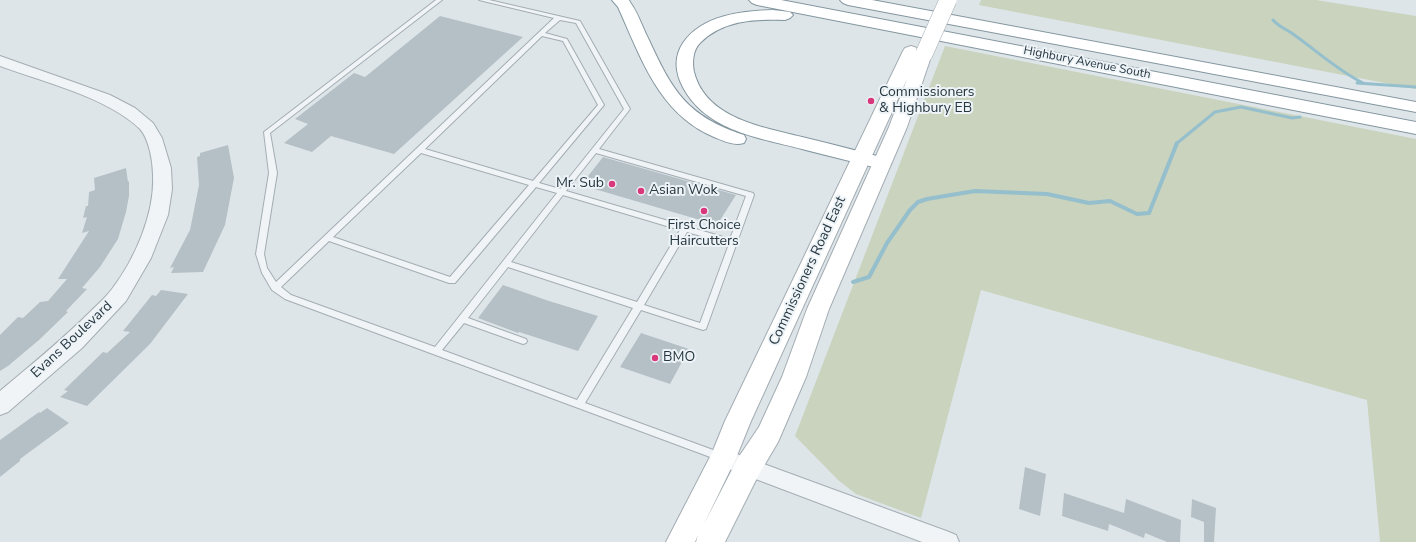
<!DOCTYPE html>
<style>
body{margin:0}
canvas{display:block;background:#dee5e9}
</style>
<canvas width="1416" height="542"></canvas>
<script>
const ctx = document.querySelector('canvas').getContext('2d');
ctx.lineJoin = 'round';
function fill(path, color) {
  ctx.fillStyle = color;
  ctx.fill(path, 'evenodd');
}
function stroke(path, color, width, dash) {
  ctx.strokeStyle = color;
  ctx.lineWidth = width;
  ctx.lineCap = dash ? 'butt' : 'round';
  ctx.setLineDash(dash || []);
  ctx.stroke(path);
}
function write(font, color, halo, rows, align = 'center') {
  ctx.font = font + ' "Nunito Sans",sans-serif';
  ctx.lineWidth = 4;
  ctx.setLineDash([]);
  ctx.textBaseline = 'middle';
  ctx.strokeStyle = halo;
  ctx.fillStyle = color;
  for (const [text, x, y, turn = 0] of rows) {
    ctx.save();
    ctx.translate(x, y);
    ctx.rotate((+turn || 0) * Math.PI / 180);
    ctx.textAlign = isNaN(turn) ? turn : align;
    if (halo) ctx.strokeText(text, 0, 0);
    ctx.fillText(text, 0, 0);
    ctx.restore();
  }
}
fill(new Path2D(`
 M 981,0 L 1316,0 L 1416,16 L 1416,89 L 979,5 Z
 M 945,46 L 1416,139 L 1416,542 L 1380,542 L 1367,400 L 981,290 L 921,518 L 856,494 L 838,480 L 795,436 Z`), '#c9d3be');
stroke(new Path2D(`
 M 1273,20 C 1279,27 1286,29 1293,34 C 1317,51 1337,70 1363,83
 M 1357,83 L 1416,87
 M 1176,144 L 1215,112 L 1241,107 L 1292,118 L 1300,117`), '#95bfcc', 3);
stroke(new Path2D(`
 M 853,282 L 869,277 L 887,243 L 910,210 L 918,202 L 927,199 L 975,191 L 1047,194 L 1089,203 L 1110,201 L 1137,214 L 1149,213 L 1177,143`), '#95bfcc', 4);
fill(new Path2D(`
 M 440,16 L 523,37 L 394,154 L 331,136 L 312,152 L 284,143 L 308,124 L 295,119 L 354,73 L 365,77 Z
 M 228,145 L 234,178 L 225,225 L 203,272 L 171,273 L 174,267 L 170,268 L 190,230 L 199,185 L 197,157 L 200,156 L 200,153 Z
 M 603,157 L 736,195 L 717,225 L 581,185 Z
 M 126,168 L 128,182 L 129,181 L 129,196 L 126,212 L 118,239 L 100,267 L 82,288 L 87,289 L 66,311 L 68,312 L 39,340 L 8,366 L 0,371 L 0,335 L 18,317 L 23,318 L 40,302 L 48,301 L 67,279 L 58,279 L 89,231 L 82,233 L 87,217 L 83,218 L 86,206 L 88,206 L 89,192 L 95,190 L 94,178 Z
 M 503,285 L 549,301 L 598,316 L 578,351 L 519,332 L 518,333 L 478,318 Z
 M 161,290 L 188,294 L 150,344 L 87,406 L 60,397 L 68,391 L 64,390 L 103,352 L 107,353 L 130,332 L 123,331 L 152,295 L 156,296 Z
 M 641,333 L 689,349 L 670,384 L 620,367 Z
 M 47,408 L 69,423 L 20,459 L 20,461 L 0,477 L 0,440 L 39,412 L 40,413 Z
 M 1025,467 L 1046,474 L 1040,516 L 1019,509 Z
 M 1064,493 L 1124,513 L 1126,499 L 1181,520 L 1180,542 L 1167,542 L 1145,533 L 1144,538 L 1109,524 L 1108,531 L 1062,516 Z
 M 1192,499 L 1216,508 L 1214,542 L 1204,542 L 1204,522 L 1191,517 Z`), '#b4c0c6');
const service = new Path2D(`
 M 436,0 L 442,0 L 270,133 L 277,173 L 264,254 L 267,268 L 276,282 L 554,18 L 479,0 L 489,0 L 580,21 L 630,109 L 599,149 L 753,193 L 754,195 L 706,329 L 703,330 L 641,310 L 585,403 L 724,454 L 726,457 L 724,460 L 721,461 L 285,299 L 272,290 L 262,273 L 256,254 L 269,173 L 264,132 ZM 560,20 L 576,23 L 624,109 L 560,189 L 539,183 L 604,105 L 567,39 L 545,33 ZM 542,36 L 563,41 L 598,105 L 533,181 L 425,149 ZM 421,153 L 529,185 L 450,277 L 333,237 ZM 596,153 L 746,196 L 730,239 L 566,191 ZM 536,187 L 557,193 L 435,347 L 291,295 L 281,287 L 329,241 L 449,283 L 455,283 ZM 563,195 L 680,230 L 637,302 L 511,262 ZM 687,232 L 729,244 L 700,323 L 644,305 ZM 508,267 L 633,308 L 577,400 L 442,350 L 464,323 L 523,344 L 526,343 L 527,341 L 526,339 L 468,318 Z`);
const minor = new Path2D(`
 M 723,449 L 949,532 L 956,535 L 959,542 L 922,542 L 716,464 L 713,458 L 716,452 Z`);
const tertiary = new Path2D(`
 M 0,56 L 110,95 L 135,108 L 153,123 L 162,138 L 171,168 L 172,189 L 168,215 L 151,258 L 126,301 L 82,348 L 8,412 L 0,415 L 0,391 C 31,365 62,340 91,311 C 98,304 106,297 112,289 C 135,259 155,213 153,175 C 153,162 149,139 140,129 C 107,97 43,82 0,66 Z`);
const secondary = new Path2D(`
 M 911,46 L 917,48 L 919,50 L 924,49 L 930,50 L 932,54 L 907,127 L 829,309 L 806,377 L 778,442 L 758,476 L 725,542 L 696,542 L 698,535 L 695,542 L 666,542 L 712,453 L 725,421 L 903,51 L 905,48 ZM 907,79 L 889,127 L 807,309 L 782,377 L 759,427 L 738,458 L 704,524 L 736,458 L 751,421 Z`);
const motorway = new Path2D(`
 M 612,0 L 629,0 L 630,2 C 638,13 642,26 648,38 C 672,90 686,116 744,135 L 746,139 L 744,143 C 733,146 724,141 714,137 C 659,114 641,58 618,7 Z
 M 749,0 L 781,0 L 1416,122 L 1416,134 L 757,5 L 752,3 Z
 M 840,0 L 872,0 L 1416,102 L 1416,112 L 848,5 L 843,3 Z
 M 773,10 L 790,12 L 793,15 L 790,18 L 785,20 C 754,19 723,20 700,43 C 693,50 692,62 694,72 C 706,119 763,127 802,137 C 831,144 859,151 888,159 L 891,163 L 888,167 L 881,169 C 855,162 828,156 802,149 C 756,137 701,130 680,81 C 675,68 675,55 683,43 C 702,15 741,11 773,10 Z`);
stroke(service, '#a3adb3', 2);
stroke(minor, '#a3adb3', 2);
stroke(tertiary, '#a3adb3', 2);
stroke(secondary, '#a3adb3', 2);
stroke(motorway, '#8497a0', 2);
fill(service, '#f1f4f7');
fill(minor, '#f1f4f7');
fill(tertiary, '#f1f4f7');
fill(secondary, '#fff');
fill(motorway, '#fff');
const secondaryBridge = new Path2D(`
 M 924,54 L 948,0`);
stroke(secondaryBridge, '#a3adb3', 18, []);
stroke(secondaryBridge, '#fff', 17);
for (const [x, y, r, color] of [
 [871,101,4,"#d9377c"],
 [612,184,4,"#d9377c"],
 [641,191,4,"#d9377c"],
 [704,211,4,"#d9377c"],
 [655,358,4,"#d9377c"]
]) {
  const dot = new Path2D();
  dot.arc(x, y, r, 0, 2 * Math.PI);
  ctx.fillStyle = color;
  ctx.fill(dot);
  stroke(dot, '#edf3f6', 1.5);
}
write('12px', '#263741', '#edf3f6', [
 ["Highbury Avenue South",1087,63,11]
]);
write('14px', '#263741', '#edf3f6', [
 ["Commissioners",879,93],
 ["& Highbury EB",879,109],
 ["Mr. Sub",604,184,"right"],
 ["Asian Wok",649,191],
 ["First Choice",704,226,"center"],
 ["Haircutters",704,242,"center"],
 ["BMO",663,358]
], 'left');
write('14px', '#263741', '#edf3f6', [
 ["Commissioners Road East",808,271,-65],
 ["Evans Boulevard",72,340,-43]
]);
</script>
